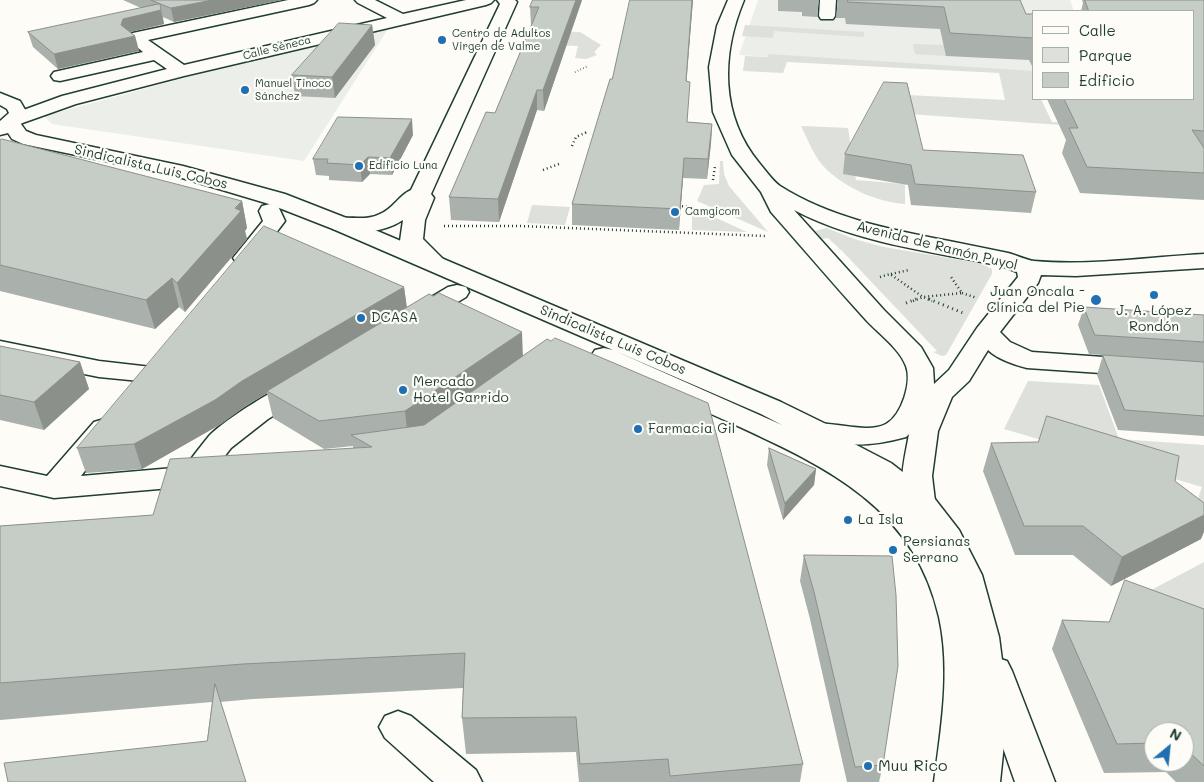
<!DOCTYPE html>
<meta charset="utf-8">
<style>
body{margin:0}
#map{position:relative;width:1204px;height:782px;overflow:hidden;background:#fdfcf7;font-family:Mali,sans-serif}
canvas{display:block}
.legend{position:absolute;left:1032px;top:10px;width:162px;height:90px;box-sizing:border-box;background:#fdfcf7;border:1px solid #a4b0a9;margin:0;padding:6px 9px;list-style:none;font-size:15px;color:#1f3d34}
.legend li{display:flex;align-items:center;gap:10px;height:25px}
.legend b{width:25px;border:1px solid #a4b0a9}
.north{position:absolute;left:1144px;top:722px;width:50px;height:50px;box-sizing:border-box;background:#fdfcf7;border:1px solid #a4b0a9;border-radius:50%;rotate:28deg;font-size:14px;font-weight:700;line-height:20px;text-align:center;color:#1f3d34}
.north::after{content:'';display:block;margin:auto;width:18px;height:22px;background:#1f6fb2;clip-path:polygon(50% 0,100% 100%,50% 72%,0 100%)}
</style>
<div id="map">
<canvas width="1204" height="782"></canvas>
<ul class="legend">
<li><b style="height:6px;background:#fdfcf7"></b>Calle</li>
<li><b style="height:14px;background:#dde0db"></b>Parque</li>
<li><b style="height:14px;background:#c6cdc7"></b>Edificio</li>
</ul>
<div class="north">N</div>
</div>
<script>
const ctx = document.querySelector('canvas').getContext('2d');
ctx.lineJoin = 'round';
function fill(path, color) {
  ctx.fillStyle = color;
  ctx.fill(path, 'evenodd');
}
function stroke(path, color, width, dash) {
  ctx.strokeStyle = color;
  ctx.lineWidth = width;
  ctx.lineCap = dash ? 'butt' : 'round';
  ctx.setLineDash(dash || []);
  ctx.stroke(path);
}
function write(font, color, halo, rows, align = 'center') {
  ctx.font = font + ' Mali,sans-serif';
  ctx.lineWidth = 4.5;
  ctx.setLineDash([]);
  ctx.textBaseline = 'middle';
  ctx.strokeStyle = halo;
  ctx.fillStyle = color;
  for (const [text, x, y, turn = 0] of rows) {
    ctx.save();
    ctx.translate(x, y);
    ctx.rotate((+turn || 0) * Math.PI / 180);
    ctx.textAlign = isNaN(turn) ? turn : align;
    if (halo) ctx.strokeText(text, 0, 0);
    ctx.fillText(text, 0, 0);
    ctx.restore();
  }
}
fill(new Path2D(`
 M 758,0 L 1070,0 L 1074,11 L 1033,11 L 1033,72 L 739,55 Z
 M 388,29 L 304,161 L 52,124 L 44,116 L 236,64 Z`), '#eceee9');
fill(new Path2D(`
 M 745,25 L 864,32 L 864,37 L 774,31 L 773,38 L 742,36 Z
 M 531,31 L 580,32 L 601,45 L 594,52 L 597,55 L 586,59 L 575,58 L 578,46 L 525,44 Z
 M 913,44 L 944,45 L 946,56 L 915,54 Z
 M 768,54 L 1033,71 L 1033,99 L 1041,99 L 1052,122 L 1204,130 L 1116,129 L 909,114 L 907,95 L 1005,100 L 999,73 L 787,62 L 783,73 L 743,71 L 745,56 L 768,57 Z
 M 801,126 L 848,128 L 856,180 L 905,184 L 905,204 C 877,202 848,189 827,170 C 815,159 808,140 801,126 Z
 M 720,161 L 723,161 L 724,174 L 729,186 L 768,232 L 697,201 L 704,185 L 719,184 Z
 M 532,205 L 570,207 L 565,225 L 527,223 Z
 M 692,212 L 703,212 L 747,232 L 692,230 Z
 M 827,228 L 854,239 L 884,247 L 979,263 L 992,269 L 992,274 L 946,355 L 942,356 L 933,352 L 937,351 L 843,252 L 828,238 L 822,239 L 815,231 Z
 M 1028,381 L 1099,385 L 1119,439 L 1204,445 L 1204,514 L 1195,507 L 1202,487 L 1004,429 Z
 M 1204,562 L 1204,630 L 1136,598 Z`), '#dde0db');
const minor = new Path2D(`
 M 288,0 L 317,0 L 314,3 L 309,5 L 148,40 L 184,65 L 387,18 L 358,3 L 355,0 L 375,0 L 403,14 L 466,0 L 494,0 L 491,3 L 486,5 L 184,76 L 76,104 L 14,126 L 7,124 L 4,120 L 7,116 L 62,96 L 167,69 L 154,60 L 60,81 L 54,80 L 51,76 L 54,72 L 143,52 L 126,38 L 128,34 Z
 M 497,0 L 515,0 L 517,2 L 431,194 L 434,198 L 425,220 L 423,239 L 448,264 L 444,269 C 439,270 434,272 429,269 C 421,265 405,248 400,241 L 403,220 C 383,233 356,235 333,229 L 330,224 L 333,219 C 349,215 365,222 380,214 C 393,209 399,195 411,190 L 500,4 Z
 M 728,0 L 744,0 C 721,55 720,116 760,164 C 766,171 773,181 780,186 C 830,218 892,230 949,241 C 969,245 989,249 1008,253 C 1017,255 1025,260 1034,261 C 1090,266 1148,257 1204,254 L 1204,268 L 1076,276 L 1041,275 L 1038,283 L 1000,332 L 1010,342 L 1032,352 L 1204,364 L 1204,380 L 1027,368 C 1015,365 997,359 988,350 L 969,381 L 952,397 L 938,431 L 932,476 L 935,501 L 931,508 L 920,511 L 909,508 C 896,487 905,458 909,434 L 906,437 C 870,447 844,447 808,437 L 804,431 L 808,425 C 830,419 866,435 886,424 C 902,415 912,382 906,366 C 899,348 879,334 866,320 C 834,285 803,248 771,212 L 761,192 L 732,155 L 713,112 L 709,67 L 717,26 ZM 794,210 C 856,243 934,252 1002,266 L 1017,272 L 1018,277 L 977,328 L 949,370 L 934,384 L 933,368 L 921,347 L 884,310 Z
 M 820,0 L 836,0 L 835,16 L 833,19 L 821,19 L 819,16 Z
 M 270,204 L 278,206 L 285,221 L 253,263 L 245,265 L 237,263 L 233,258 L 263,221 L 259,211 L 262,206 Z
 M 457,285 L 466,287 L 469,292 L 466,297 C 449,307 428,326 408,321 L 404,316 L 408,311 L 448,287 Z
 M 0,341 L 99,361 L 160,368 L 163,374 L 160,380 L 150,382 L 99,377 L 0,357 Z
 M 301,379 L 311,381 L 315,387 L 311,393 L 268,419 L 231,448 L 214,470 L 217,475 L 213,482 L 194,486 L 54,498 L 0,486 L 0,466 L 47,476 L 94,422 L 104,419 L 114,422 L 118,428 L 81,476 L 185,467 C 193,456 201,446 209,436 C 224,420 281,384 301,379 Z
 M 994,657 L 1007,661 L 1012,671 L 1055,782 L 1015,782 L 976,671 L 981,661 Z
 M 398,711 L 411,716 L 476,770 L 482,782 L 434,782 L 385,738 L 379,727 L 385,716 Z`);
const major = new Path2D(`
 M 0,93 L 20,101 L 27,113 L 21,124 L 26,131 L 36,135 L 183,166 L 285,194 L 349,219 L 781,402 L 828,425 L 841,437 L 891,463 L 931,494 L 959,530 L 982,575 L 999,637 L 1008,706 L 1000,782 L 934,782 C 941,728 951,671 939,617 C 914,505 822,465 729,422 C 684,402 639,382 595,362 L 591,356 L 595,350 L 604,348 L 613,350 L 782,425 L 761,414 L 333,229 L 269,204 L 172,175 L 23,144 L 12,139 L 8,133 L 0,135 L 0,121 L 9,113 L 7,109 L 0,105 Z`);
stroke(minor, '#1f3d34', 3);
stroke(major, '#1f3d34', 3);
stroke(new Path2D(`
 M 575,72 L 588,66
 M 585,133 L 587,132`), '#1f3d34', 2, [0.5, 2.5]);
stroke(new Path2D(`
 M 572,146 L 576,137 L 587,132
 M 543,170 L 559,164
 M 713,180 L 715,166
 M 678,206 L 693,207
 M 444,226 L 520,226 L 765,236
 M 891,274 L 909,270
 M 880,277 L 890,274 L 923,297 L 932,301
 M 962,293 L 977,298
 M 913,301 L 923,297 L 962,293 L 951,277`), '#1f3d34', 2.5, [1, 3]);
stroke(new Path2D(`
 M 929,299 L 963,313
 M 906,303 L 916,299`), '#1f3d34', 3, [1, 4]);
fill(minor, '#fdfcf7');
fill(major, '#fdfcf7');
fill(new Path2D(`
 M 123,0 L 282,0 L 174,22 L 163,17 L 164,24 L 130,32 L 135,36 L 139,51 L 58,69 L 33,47 L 28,32 L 141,8 Z
 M 533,0 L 582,0 L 544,111 L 537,110 L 499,222 L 451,220 L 449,197 L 495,113 L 532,25 L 531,25 L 530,7 Z
 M 693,0 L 686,81 L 687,122 L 712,124 L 711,143 L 707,179 L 683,178 L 679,230 L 572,225 L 572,204 L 612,79 Z
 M 778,0 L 819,0 L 817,17 L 802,16 L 802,12 L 778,11 Z
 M 838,0 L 1020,0 L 1026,14 L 1033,14 L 1033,68 L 1029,60 L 946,56 L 940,29 L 846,24 L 845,18 L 836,18 Z
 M 1082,0 L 1204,0 L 1204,200 L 1080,193 L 1062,153 L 1066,140 L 1047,99 L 1193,99 L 1193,11 L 1081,11 L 1083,3 Z
 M 372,25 L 375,45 L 335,98 L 295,96 L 292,75 Z
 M 413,135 L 392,175 L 370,174 L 362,182 L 329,180 L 329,176 L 316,175 L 313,159 Z
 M 0,140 L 242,201 L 247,228 L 245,231 L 247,239 L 185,312 L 179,307 L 155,329 L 0,291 Z
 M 923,150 L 1036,192 L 1031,213 L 911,205 L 908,185 L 843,174 L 845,154 Z
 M 404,287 L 407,308 L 523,356 L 803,764 L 800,782 L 579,782 L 576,752 L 466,754 L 462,718 L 463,688 L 253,699 L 220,702 L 207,741 L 212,702 L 0,720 L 0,526 L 153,515 L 353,448 L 353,446 L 324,449 L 273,418 L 267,393 L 247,405 L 221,424 L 142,469 L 86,473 L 77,448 Z
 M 1084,307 L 1204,315 L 1204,436 L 1118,430 L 1097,375 L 1103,355 L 1181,361 L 1089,354 L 1078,325 Z
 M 0,346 L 80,362 L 89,389 L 44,430 L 0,420 Z
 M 991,443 L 1175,481 L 1201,539 L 1111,586 L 1073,555 L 1015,555 L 983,471 Z
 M 769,448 L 816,469 L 814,485 L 783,520 L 767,465 Z
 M 804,555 L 883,765 L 879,782 L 847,782 L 810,619 L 800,581 Z
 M 1204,609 L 1204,782 L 1176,782 L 1166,772 L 1104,773 L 1052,649 L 1062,620 L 1109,622 ZM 1154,732 L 1184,732 L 1184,762 L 1154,762 Z`), '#aab0ab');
fill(new Path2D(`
 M 213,0 L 282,0 L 174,22 L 171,8 Z
 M 576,0 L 582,0 L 544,111 L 543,90 Z
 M 692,0 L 693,0 L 685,100 L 686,81 Z
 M 161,10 L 164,24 L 126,33 L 135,36 L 139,51 L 58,69 L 54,54 L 121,25 L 123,19 Z
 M 372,25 L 375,45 L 335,98 L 332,77 Z
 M 537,90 L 537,110 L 499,222 L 498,199 Z
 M 412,119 L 413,135 L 392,175 L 390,158 Z
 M 712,124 L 711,143 L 707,179 L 708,159 Z
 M 368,157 L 370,174 L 362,182 L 360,165 Z
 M 684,158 L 683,178 L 679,230 L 680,209 Z
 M 242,201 L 247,228 L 245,231 L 247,239 L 185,312 L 177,283 Z
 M 172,278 L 179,307 L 155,329 L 146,300 Z
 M 404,287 L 407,309 L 267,391 L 267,393 L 247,405 L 221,424 L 142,469 L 134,444 Z
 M 522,332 L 523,359 L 408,439 L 405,411 Z
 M 80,362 L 89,389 L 44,430 L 34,402 Z
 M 816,469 L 814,485 L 783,520 L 785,503 Z
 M 1204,515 L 1204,532 L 1201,539 L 1111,586 L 1122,557 Z`), '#8b908b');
const building = new Path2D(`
 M 151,0 L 213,0 L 171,8 Z
 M 533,0 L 576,0 L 543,90 L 537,90 L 498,199 L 449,197 L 486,112 L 495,113 L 539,7 L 530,7 Z
 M 630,0 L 692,0 L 686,81 L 690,82 L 687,122 L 712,124 L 708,159 L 684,158 L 680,209 L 572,204 L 610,79 L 612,79 Z
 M 848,0 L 1020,0 L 1026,14 L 1033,14 L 1033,38 L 950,33 L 944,7 L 848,2 Z
 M 1085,0 L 1204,0 L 1204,131 L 1192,130 L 1204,148 L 1204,173 L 1087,167 L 1069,128 L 1078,128 L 1064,99 L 1193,99 L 1193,11 L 1089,11 Z
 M 160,4 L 161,10 L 123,19 L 121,25 L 135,36 L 54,54 L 28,32 Z
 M 339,23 L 372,25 L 332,77 L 292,75 Z
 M 884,82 L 907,83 L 923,150 L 1023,155 L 1036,192 L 915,184 L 911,165 L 845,154 Z
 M 338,117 L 412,119 L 390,158 L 368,157 L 360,165 L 327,163 L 328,159 L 313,159 Z
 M 2,139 L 242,201 L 235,208 L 241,211 L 177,283 L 172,278 L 146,300 L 0,265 L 0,140 Z
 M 264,226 L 404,287 L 242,381 L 215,400 L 134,444 L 77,448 Z
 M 439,293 L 522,332 L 405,411 L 319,421 L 267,391 L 429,294 L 433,296 Z
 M 1084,307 L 1204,315 L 1204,342 L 1095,335 Z
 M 555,338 L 708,403 L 803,764 L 670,776 L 668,759 L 580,764 L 576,717 L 462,718 L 465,653 L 243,664 L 0,683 L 0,526 L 153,515 L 170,459 L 372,447 L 351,435 L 424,425 L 547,339 L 551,341 Z
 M 0,346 L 80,362 L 34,402 L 0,395 Z
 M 1103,355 L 1204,362 L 1204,416 L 1125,410 Z
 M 1047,416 L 1179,456 L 1175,481 L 1204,503 L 1204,515 L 1122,557 L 1083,526 L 1024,526 L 991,443 L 1038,442 Z
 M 769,448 L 816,469 L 785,503 Z
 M 804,555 L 892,556 L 896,595 L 898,666 L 883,765 L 855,767 L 814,592 Z
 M 1125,580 L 1204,609 L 1204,766 L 1184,747 L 1184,732 L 1154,732 L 1154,743 L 1117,744 L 1062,620 L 1109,622 Z
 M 215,684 L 246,782 L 8,782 L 4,763 L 207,741 Z`);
fill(building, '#c6cdc7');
stroke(building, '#8b908b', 1);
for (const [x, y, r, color] of [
 [442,40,5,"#1f6fb2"],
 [245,90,5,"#1f6fb2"],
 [359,166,5,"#1f6fb2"],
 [675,212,5,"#1f6fb2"],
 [1154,295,5,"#1f6fb2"],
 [1096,300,6,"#1f6fb2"],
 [361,318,5,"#1f6fb2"],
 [403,390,5,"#1f6fb2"],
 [638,429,5,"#1f6fb2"],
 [848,520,5,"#1f6fb2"],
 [893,550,5,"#1f6fb2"],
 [868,766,5,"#1f6fb2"]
]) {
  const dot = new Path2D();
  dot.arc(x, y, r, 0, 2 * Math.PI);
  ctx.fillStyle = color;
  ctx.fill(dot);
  stroke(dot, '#fdfcf7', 2);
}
write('11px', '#1f3d34', '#fdfcf7', [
 ["Centro de Adultos",452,34],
 ["Virgen de Valme",452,47],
 ["Manuel Tinoco",255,84],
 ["Sánchez",255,97],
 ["Edificio Luna",369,166],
 ["Camgicom",685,212]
], 'left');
write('11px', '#1f3d34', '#fdfcf7', [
 ["Calle Séneca",277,48,-14]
]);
write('14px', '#1f3d34', '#fdfcf7', [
 ["Sindicalista Luis Cobos",151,167,13],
 ["Avenida de Ramón Puyol",937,246,14],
 ["Sindicalista Luis Cobos",613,340,23]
]);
write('14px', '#1f3d34', '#fdfcf7', [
 ["Juan Oncala -",1085,292,"right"],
 ["Clínica del Pie",1085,308,"right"],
 ["J. A. López",1154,311,"center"],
 ["Rondón",1154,327,"center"],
 ["DCASA",371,318],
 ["Mercado",413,382],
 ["Hotel Garrido",413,398],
 ["Farmacia Gil",648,429],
 ["La Isla",858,520],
 ["Persianas",903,542],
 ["Serrano",903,558]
], 'left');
write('16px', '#1f3d34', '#fdfcf7', [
 ["Muu Rico",878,766]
], 'left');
</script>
